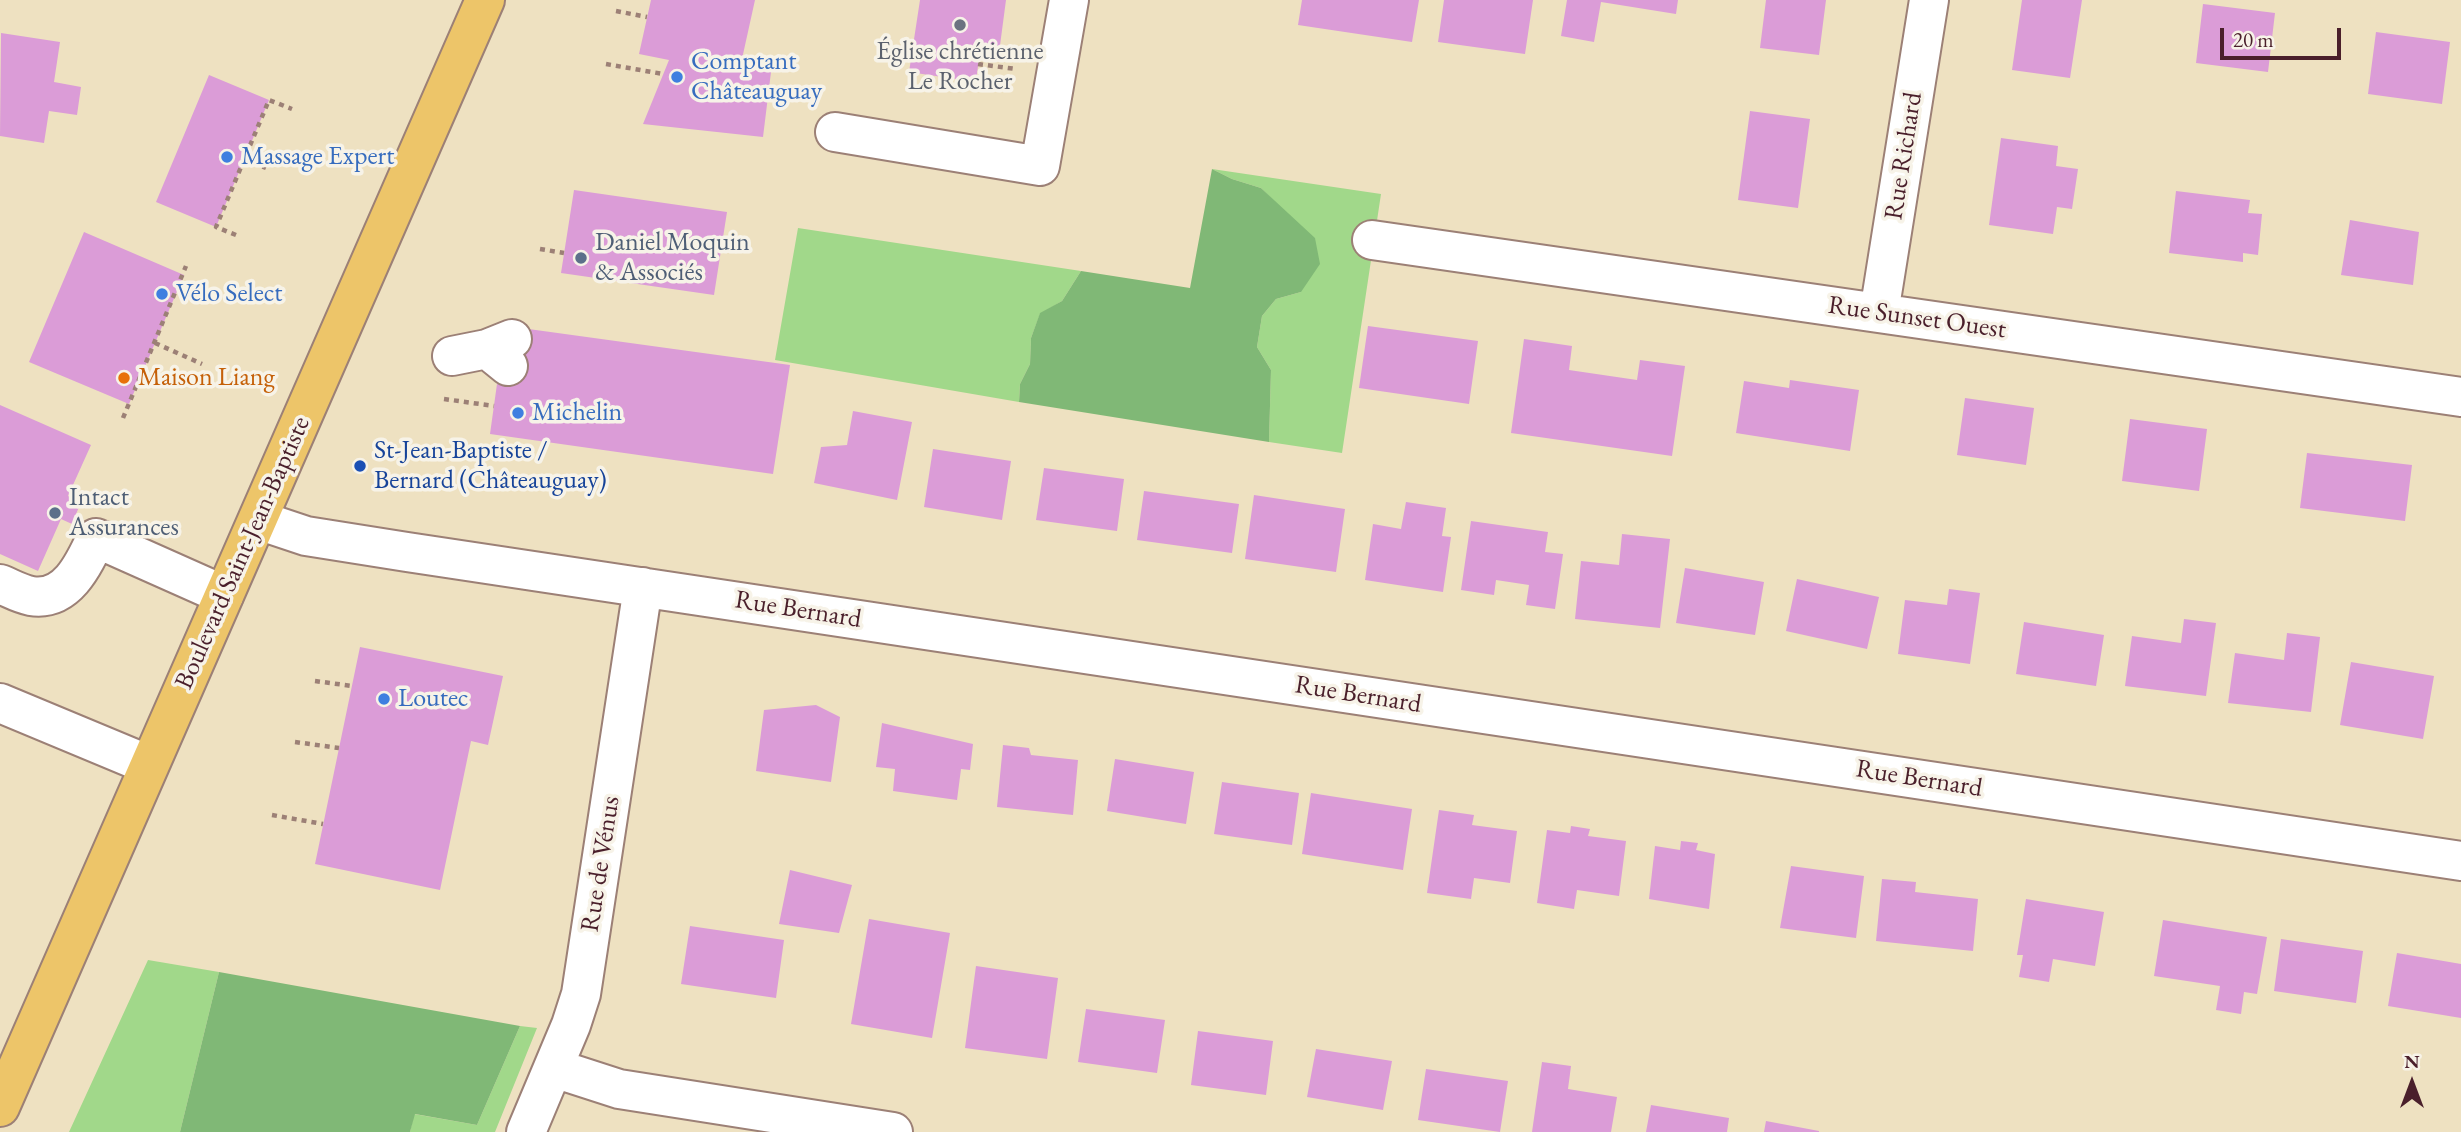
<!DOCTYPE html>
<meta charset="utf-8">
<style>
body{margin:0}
#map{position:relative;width:2461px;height:1132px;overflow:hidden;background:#eee1c1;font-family:"EB Garamond",serif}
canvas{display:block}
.north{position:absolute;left:2377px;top:1048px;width:70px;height:70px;-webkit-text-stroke:5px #f7f3e8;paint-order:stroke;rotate:0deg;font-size:19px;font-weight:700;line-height:28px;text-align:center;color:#4a1f2b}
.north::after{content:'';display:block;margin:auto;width:24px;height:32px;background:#4a1f2b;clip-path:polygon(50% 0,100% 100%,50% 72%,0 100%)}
.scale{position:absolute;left:2220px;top:28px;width:121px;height:32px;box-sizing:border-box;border:4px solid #4a1f2b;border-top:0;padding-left:9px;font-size:21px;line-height:24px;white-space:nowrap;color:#4a1f2b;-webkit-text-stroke:5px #f7f3e8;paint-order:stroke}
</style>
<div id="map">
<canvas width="2461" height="1132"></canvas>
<div class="north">N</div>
<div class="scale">20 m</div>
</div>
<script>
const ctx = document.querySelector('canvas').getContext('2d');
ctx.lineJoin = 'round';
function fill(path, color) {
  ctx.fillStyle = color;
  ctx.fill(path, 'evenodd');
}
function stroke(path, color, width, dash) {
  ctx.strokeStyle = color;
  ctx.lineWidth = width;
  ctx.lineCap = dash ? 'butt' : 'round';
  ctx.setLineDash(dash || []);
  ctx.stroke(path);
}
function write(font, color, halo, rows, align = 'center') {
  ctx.font = font + ' "EB Garamond",serif';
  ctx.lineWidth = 7;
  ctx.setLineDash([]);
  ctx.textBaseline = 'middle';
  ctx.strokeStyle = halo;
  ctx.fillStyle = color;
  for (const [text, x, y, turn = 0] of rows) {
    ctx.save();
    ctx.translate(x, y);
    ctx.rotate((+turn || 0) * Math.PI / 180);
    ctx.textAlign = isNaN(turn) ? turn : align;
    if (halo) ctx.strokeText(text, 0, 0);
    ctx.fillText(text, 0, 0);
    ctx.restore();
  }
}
fill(new Path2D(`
 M 1212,169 L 1381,194 L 1342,453 L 1269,442 L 1271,370 L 1257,347 L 1262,316 L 1276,299 L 1301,292 L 1279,206 L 1261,188 L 1232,179 Z
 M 798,228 L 1081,271 L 1062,301 L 1040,314 L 1031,338 L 1030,364 L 1020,384 L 1019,402 L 775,360 Z
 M 148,960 L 219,972 L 180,1132 L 69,1132 Z
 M 520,1026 L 537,1028 L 495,1132 L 410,1132 L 414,1114 L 477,1125 Z`), '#a1d88a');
fill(new Path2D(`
 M 1212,169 L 1232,179 L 1261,188 L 1315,238 L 1320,264 L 1301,292 L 1276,299 L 1262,316 L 1257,347 L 1271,370 L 1269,442 L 1019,402 L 1020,384 L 1030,364 L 1031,338 L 1040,313 L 1062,301 L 1081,271 L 1190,288 Z
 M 219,972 L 520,1026 L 477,1125 L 415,1114 L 410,1132 L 180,1132 Z`), '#80b876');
fill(new Path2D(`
 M 651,0 L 755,0 L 740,68 L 771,72 L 763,137 L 643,124 L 669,60 L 639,54 Z
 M 920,0 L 1006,0 L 999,53 L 980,50 L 976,82 L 909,72 Z
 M 1302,0 L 1419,0 L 1412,42 L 1298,25 Z
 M 1444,0 L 1533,0 L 1525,54 L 1438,42 Z
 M 1567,0 L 1678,0 L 1676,14 L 1601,2 L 1594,42 L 1561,36 Z
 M 1766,0 L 1826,0 L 1819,55 L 1760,48 Z
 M 2022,0 L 2082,0 L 2070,78 L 2012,70 Z
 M 2203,4 L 2275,13 L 2268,72 L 2196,63 Z
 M 2376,32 L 2450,42 L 2442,104 L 2368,94 Z
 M 1,33 L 60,42 L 54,82 L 81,87 L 77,115 L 49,111 L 44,143 L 0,136 Z
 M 209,75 L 269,100 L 216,227 L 156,202 Z
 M 1750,111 L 1810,119 L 1798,208 L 1738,200 Z
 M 2001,138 L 2058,146 L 2056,166 L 2078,169 L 2072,209 L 2057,207 L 2053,234 L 1989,225 Z
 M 574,190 L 727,212 L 714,295 L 561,273 Z
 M 2176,191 L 2250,200 L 2248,213 L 2262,214 L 2258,255 L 2243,253 L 2243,262 L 2169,253 Z
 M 2350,220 L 2419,232 L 2413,285 L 2341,275 Z
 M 84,232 L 184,275 L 129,404 L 29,362 Z
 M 1368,326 L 1478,341 L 1469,404 L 1359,388 Z
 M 514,327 L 790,365 L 773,474 L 490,434 L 497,384 L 505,385 Z
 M 1524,339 L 1572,346 L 1569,370 L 1637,380 L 1640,360 L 1685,366 L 1672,456 L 1511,433 Z
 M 1790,380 L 1859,390 L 1850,451 L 1736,433 L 1744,381 L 1789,388 Z
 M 1965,398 L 2034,408 L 2026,465 L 1957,455 Z
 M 0,405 L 91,445 L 68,496 L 81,502 L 72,524 L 61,519 L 38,571 L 0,554 Z
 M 853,411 L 912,422 L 897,500 L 814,483 L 821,447 L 847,445 Z
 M 2130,419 L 2207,429 L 2199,491 L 2122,481 Z
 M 933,449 L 1011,461 L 1002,520 L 924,507 Z
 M 2307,453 L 2412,465 L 2405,521 L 2300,508 Z
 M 1044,468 L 1124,479 L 1117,531 L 1036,520 Z
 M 1144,491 L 1239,504 L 1232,553 L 1137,540 Z
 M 1254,495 L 1345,509 L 1336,572 L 1245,559 Z
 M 1406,502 L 1446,508 L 1442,536 L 1451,537 L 1443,592 L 1365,580 L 1373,524 L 1401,529 Z
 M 1471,521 L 1548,532 L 1545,552 L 1563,554 L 1555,609 L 1526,605 L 1529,585 L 1496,580 L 1494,595 L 1461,590 Z
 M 1622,534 L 1670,539 L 1660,628 L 1575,619 L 1581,561 L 1619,565 Z
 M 1685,568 L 1764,582 L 1755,635 L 1676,623 Z
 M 1797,579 L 1879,597 L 1867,649 L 1786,631 Z
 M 1949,589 L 1980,593 L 1970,664 L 1898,654 L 1905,600 L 1947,605 Z
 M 2184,619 L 2216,623 L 2206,696 L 2125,686 L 2132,636 L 2181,643 Z
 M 2024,622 L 2104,635 L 2096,686 L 2016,674 Z
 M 2287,633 L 2320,637 L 2311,712 L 2228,703 L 2235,653 L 2284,660 Z
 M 360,647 L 503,676 L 488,745 L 471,741 L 440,890 L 315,864 Z
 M 2351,662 L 2434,676 L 2423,739 L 2340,725 Z
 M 816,705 L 840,717 L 831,782 L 756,771 L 764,710 Z
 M 882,723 L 973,744 L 970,770 L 961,769 L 957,800 L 893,791 L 895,769 L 876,767 Z
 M 1003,745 L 1029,748 L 1031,755 L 1078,760 L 1073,815 L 997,807 Z
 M 1115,759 L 1194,772 L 1186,824 L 1107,811 Z
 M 1222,782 L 1299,793 L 1292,845 L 1214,834 Z
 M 1311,793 L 1412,809 L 1403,870 L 1302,854 Z
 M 1439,810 L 1474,815 L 1472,825 L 1517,831 L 1510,883 L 1474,878 L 1471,899 L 1427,893 Z
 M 1571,826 L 1590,829 L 1588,836 L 1626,841 L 1619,896 L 1577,890 L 1574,909 L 1537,903 L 1547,830 L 1570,833 Z
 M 1681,841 L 1698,843 L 1696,850 L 1715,854 L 1709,909 L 1649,899 L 1655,846 L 1680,850 Z
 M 1791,866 L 1864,876 L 1856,938 L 1780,928 Z
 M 790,870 L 852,885 L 839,933 L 779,924 Z
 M 1882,879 L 1916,882 L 1915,892 L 1978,899 L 1973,951 L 1876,941 Z
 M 2026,899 L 2104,912 L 2095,966 L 2053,959 L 2049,982 L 2019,977 L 2023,955 L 2017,955 Z
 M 869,919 L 950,933 L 932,1038 L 851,1024 Z
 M 2163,920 L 2267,937 L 2257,994 L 2244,992 L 2241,1014 L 2216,1010 L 2220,986 L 2154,976 Z
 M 690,926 L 784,940 L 776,998 L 681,984 Z
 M 2281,939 L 2363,951 L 2356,1003 L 2274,991 Z
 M 2397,953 L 2461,964 L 2461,1018 L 2388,1006 Z
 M 976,966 L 1058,978 L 1047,1059 L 965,1048 Z
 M 1086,1009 L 1165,1020 L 1157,1073 L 1078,1062 Z
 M 1198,1031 L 1273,1041 L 1266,1095 L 1191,1085 Z
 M 1316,1049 L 1392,1061 L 1383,1110 L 1307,1097 Z
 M 1542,1062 L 1571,1066 L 1568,1089 L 1617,1097 L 1611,1132 L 1532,1132 Z
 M 1426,1069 L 1508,1081 L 1500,1132 L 1418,1120 Z
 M 1651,1105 L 1729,1118 L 1727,1132 L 1646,1132 Z
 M 1766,1121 L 1819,1131 L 1819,1132 L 1764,1132 Z`), '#db9cd7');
const minor = new Path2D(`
 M 835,132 L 1040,166 L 1069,0
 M 1372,240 L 2461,397
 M 1879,313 L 1929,0
 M 452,356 L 487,349
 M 508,366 L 487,349 L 512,339
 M 258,520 L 306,536 L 407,552 L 2461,861
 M 0,584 C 10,588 20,594 31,596 C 67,602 84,564 96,538 L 224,595
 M 0,703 L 149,765
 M 554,1068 L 619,1089 L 893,1132
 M 526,1132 L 571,1025 L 581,994 L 643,587`);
const highway = new Path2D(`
 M 0,1107 L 485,0`);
stroke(minor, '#9c8076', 42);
stroke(highway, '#9c8076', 42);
stroke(new Path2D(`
 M 616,11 L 647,17
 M 606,64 L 663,74
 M 978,64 L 1016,69
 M 244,159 L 266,168
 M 236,235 L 216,227 L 269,100 L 292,109
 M 540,249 L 564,253
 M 155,343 L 202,364
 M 444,399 L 494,406
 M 123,418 L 186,266
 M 315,681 L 352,686
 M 295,742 L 339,748
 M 272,815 L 323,824`), '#9c8076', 4.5, [5, 5]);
stroke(minor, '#fff', 38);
stroke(highway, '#edc569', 38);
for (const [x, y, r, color] of [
 [960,25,7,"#6b7280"],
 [677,77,7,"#3f7fe0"],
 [227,157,7,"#3f7fe0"],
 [581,258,7,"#5c6f8a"],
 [162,294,7,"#3f7fe0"],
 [124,378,7,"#e8710a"],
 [518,413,7,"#3f7fe0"],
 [360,466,7,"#1a4fb4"],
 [55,513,7,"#5c6f8a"],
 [384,699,7,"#3f7fe0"]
]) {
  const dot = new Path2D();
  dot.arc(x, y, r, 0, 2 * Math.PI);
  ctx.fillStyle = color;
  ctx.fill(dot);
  stroke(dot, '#f7f3e8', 2.5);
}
write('26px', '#5b616d', '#f7f3e8', [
 ["Église chrétienne",960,52],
 ["Le Rocher",960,82]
]);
write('26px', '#366cbe', '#f7f3e8', [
 ["Comptant",691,62],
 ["Châteauguay",691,92],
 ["Massage Expert",241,157],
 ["Vélo Select",176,294],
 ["Michelin",532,413],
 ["Loutec",398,699]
], 'left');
write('26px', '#4a1f2b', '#f7f3e8', [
 ["Rue Richard",1904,156,-81],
 ["Rue Sunset Ouest",1917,318,8],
 ["Boulevard Saint-Jean-Baptiste",243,553,-66],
 ["Rue Bernard",798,610,9],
 ["Rue Bernard",1358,695,9],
 ["Rue Bernard",1919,779,9],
 ["Rue de Vénus",601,864,-81]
]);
write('26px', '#4e5e75', '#f7f3e8', [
 ["Daniel Moquin",595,243],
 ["& Associés",595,273],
 ["Intact",69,498],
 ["Assurances",69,528]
], 'left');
write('26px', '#c56008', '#f7f3e8', [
 ["Maison Liang",138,378]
], 'left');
write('26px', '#164399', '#f7f3e8', [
 ["St-Jean-Baptiste /",374,451],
 ["Bernard (Châteauguay)",374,481]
], 'left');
</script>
